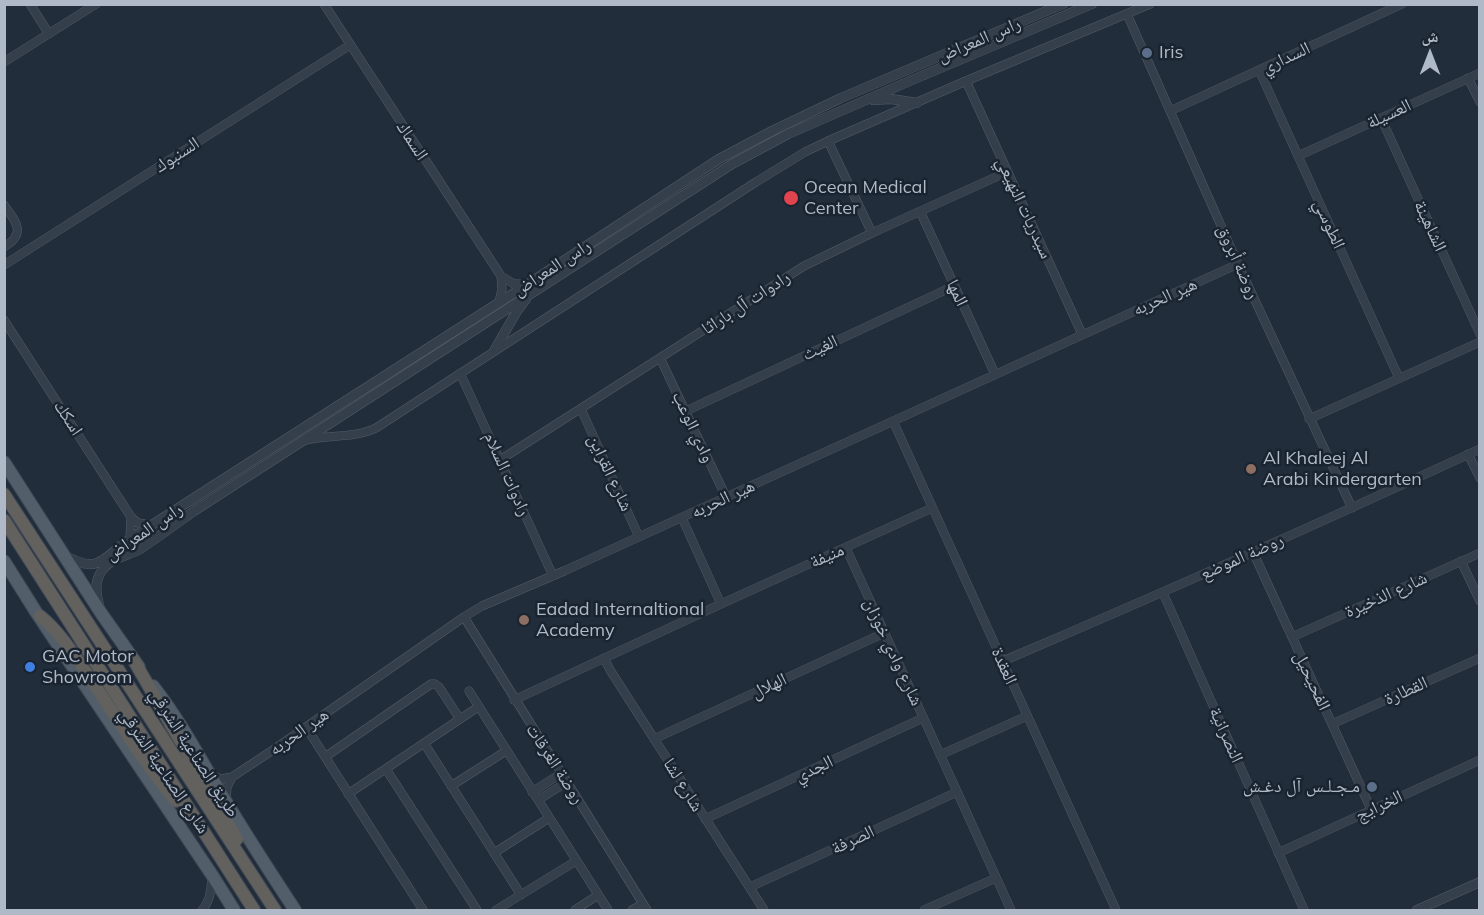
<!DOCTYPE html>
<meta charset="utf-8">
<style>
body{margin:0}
#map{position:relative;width:1484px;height:915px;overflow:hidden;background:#212d3b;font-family:Mulish,"Noto Naskh Arabic",sans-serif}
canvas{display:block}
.frame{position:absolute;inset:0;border:6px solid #b0b9c7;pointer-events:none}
.north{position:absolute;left:1400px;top:24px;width:60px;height:60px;-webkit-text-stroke:4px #1a2430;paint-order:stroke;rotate:0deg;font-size:16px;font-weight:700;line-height:24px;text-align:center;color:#b0b9c7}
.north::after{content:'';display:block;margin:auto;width:21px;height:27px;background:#b0b9c7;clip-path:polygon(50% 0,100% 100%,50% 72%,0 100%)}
</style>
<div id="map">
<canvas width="1484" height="915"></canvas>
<div class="frame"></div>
<div class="north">ش</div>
</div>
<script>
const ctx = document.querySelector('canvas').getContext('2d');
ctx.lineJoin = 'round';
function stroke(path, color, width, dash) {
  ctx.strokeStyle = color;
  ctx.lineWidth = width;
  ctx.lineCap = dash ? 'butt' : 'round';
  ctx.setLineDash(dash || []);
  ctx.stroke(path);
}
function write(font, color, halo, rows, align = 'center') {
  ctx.font = font + ' Mulish,"Noto Naskh Arabic",sans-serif';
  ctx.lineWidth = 5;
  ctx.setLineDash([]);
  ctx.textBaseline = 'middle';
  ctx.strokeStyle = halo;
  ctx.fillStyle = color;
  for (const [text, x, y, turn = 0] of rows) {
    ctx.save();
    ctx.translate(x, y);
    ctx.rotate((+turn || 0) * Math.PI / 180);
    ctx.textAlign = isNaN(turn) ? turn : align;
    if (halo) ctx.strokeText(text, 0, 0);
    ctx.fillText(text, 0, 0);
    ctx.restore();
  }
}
const minor = new Path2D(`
 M 30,4 L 49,34
 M 324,4 L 501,276 L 514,284 L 527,284
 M 1127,14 L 1238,264 L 1352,508
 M 4,62 L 96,4
 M 1259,70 L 1399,378
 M 1468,78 L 1480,102
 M 966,81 L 1082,334
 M 1170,111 L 1402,4
 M 1381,118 L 1480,334
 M 828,141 L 872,233
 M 1298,156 L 1480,73
 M 4,205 C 16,222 27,233 4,247
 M 920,211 L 995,374
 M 4,265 L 350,45
 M 499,302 L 502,289 L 501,276
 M 4,320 L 131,517 L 138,523 L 152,525
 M 660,358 L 726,497
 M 460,373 L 553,576
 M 581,409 L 639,537
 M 686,411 L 954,286
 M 1309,419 L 1480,342
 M 893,421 L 1116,910
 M 306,440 C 328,435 356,438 376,428 L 756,182 L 805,152 L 828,141 L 966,81 L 1150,4
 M 1468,454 L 1480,478
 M 500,460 L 804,266 L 872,233 L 1007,172
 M 682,518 L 721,604
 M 130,539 L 131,517
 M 846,548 L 1011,910
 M 1253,552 L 1371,809
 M 1461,561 L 1480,601
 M 1163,593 L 1304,910
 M 464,617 L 647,910
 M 1292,637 L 1480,553
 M 604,658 L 610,670 L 764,910
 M 1003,661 C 1163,593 1322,522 1480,449
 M 469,691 L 608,910
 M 514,700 L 721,604 L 932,508
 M 1332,724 L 1480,658
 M 306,727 L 423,910
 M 654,739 L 884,633
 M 424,743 L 521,895
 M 940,755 L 1027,716
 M 325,757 L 431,684 L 435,684 L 439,687 L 460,719
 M 386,769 L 477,910
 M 210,774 L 221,779 L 232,777 L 273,750 L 464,617 L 482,606 L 564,571 L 1238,264
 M 451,786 L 506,751
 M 532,792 L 562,773
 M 348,794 L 478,707
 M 538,800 L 567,782
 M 226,801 L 227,787 L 232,777
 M 705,819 L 923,718
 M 494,853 L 549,818
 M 1278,853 L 1480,760
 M 750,887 L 957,792
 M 202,910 C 211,900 211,889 212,876
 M 496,910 L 576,861
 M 575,910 L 598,895
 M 632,910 L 643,904
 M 924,910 L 996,878`);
const tertiary = new Path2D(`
 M 873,100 L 891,99 L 917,103
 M 494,351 L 517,311 L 526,299
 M 64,555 C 100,576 103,557 130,539 L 528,284 L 719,159 L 772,131 L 841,98 L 1063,4
 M 99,605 C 95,592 95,579 103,569 C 112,557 128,556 140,549 C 158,537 176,524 194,511 L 732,164 L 788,134 L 912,80 L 1092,4
 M 1417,910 L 1480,882`);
const primary = new Path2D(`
 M 4,462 L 101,613 L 139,667
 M 4,561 L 36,612 L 212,875 L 234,910
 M 153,686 C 175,714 192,744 210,775 C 237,821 266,866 295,910`);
const trunk = new Path2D(`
 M 4,494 L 275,910
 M 4,520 L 254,910
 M 40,616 C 61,633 76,658 92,681 C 119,721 144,764 176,801
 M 133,659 L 237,839`);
stroke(minor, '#535c69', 9);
stroke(tertiary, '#535c69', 10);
stroke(primary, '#3e4854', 14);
stroke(trunk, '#404956', 14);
stroke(minor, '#353f4b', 8);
stroke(tertiary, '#353f4b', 9);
stroke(primary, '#535e6b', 12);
stroke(trunk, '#62615e', 12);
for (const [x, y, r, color] of [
 [1147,53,6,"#5c6f8a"],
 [791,198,8,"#e0444e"],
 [1251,469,6,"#8d6e63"],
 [524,620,6,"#8d6e63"],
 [30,667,6,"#3f7fe0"],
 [1372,787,6,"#5c6f8a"]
]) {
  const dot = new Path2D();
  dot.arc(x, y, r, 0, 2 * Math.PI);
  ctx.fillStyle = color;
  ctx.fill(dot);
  stroke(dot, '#1a2430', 2);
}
write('18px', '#b0b9c7', '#1a2430', [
 ["راس المعراض",979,40,-23],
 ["السداري",1286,58,-25],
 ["العسيلة",1389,114,-25],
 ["السماك",412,141,57],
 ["السنبوك",177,155,-33],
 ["سيدريات النهيعي",1024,208,65],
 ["الطوسي",1329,224,66],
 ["الشاهينة",1430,226,65],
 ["روضة أبروق",1238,262,66],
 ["راس المعراض",552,268,-33],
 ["المها",957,293,65],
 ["هير الحربه",1165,297,-24],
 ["رادوات آل باراثا",746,303,-33],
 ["الغيث",820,348,-25],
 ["اسكك",68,418,57],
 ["وادي الوعب",693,427,65],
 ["شارع القراين",610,473,65],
 ["رادوات السلام",507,474,66],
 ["هير الحربه",723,499,-25],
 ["راس المعراض",144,532,-34],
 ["منيفة",827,556,-24],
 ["روضة الموضع",1242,557,-24],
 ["شارع الذخيرة",1386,595,-24],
 ["شارع وادي خوزان",893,652,65],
 ["العقدة",1004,666,66],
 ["الفحيحيل",1312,681,65],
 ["الهلال",769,686,-25],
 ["القطارة",1406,691,-24],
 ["هير الحربه",299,732,-35],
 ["النصرانية",1226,735,66],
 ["طريق الصناعية الشرقي",194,753,57],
 ["روضة الغرقات",555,764,57],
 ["الجدي",814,769,-25],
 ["شارع الصناعية الشرقي",164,771,56],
 ["شارع لشا",683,785,58],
 ["الخرايج",1379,806,-25],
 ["الصرفة",853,840,-25]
]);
write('18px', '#b0b9c7', '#1a2430', [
 ["Iris",1159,53],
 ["Ocean Medical",804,188],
 ["Center",804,209],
 ["Al Khaleej Al",1263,459],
 ["Arabi Kindergarten",1263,480],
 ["Eadad Internaltional",536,610],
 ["Academy",536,631],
 ["GAC Motor",42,657],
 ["Showroom",42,678],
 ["مـجـلـس آل دغـش",1360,787,"right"]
], 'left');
</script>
